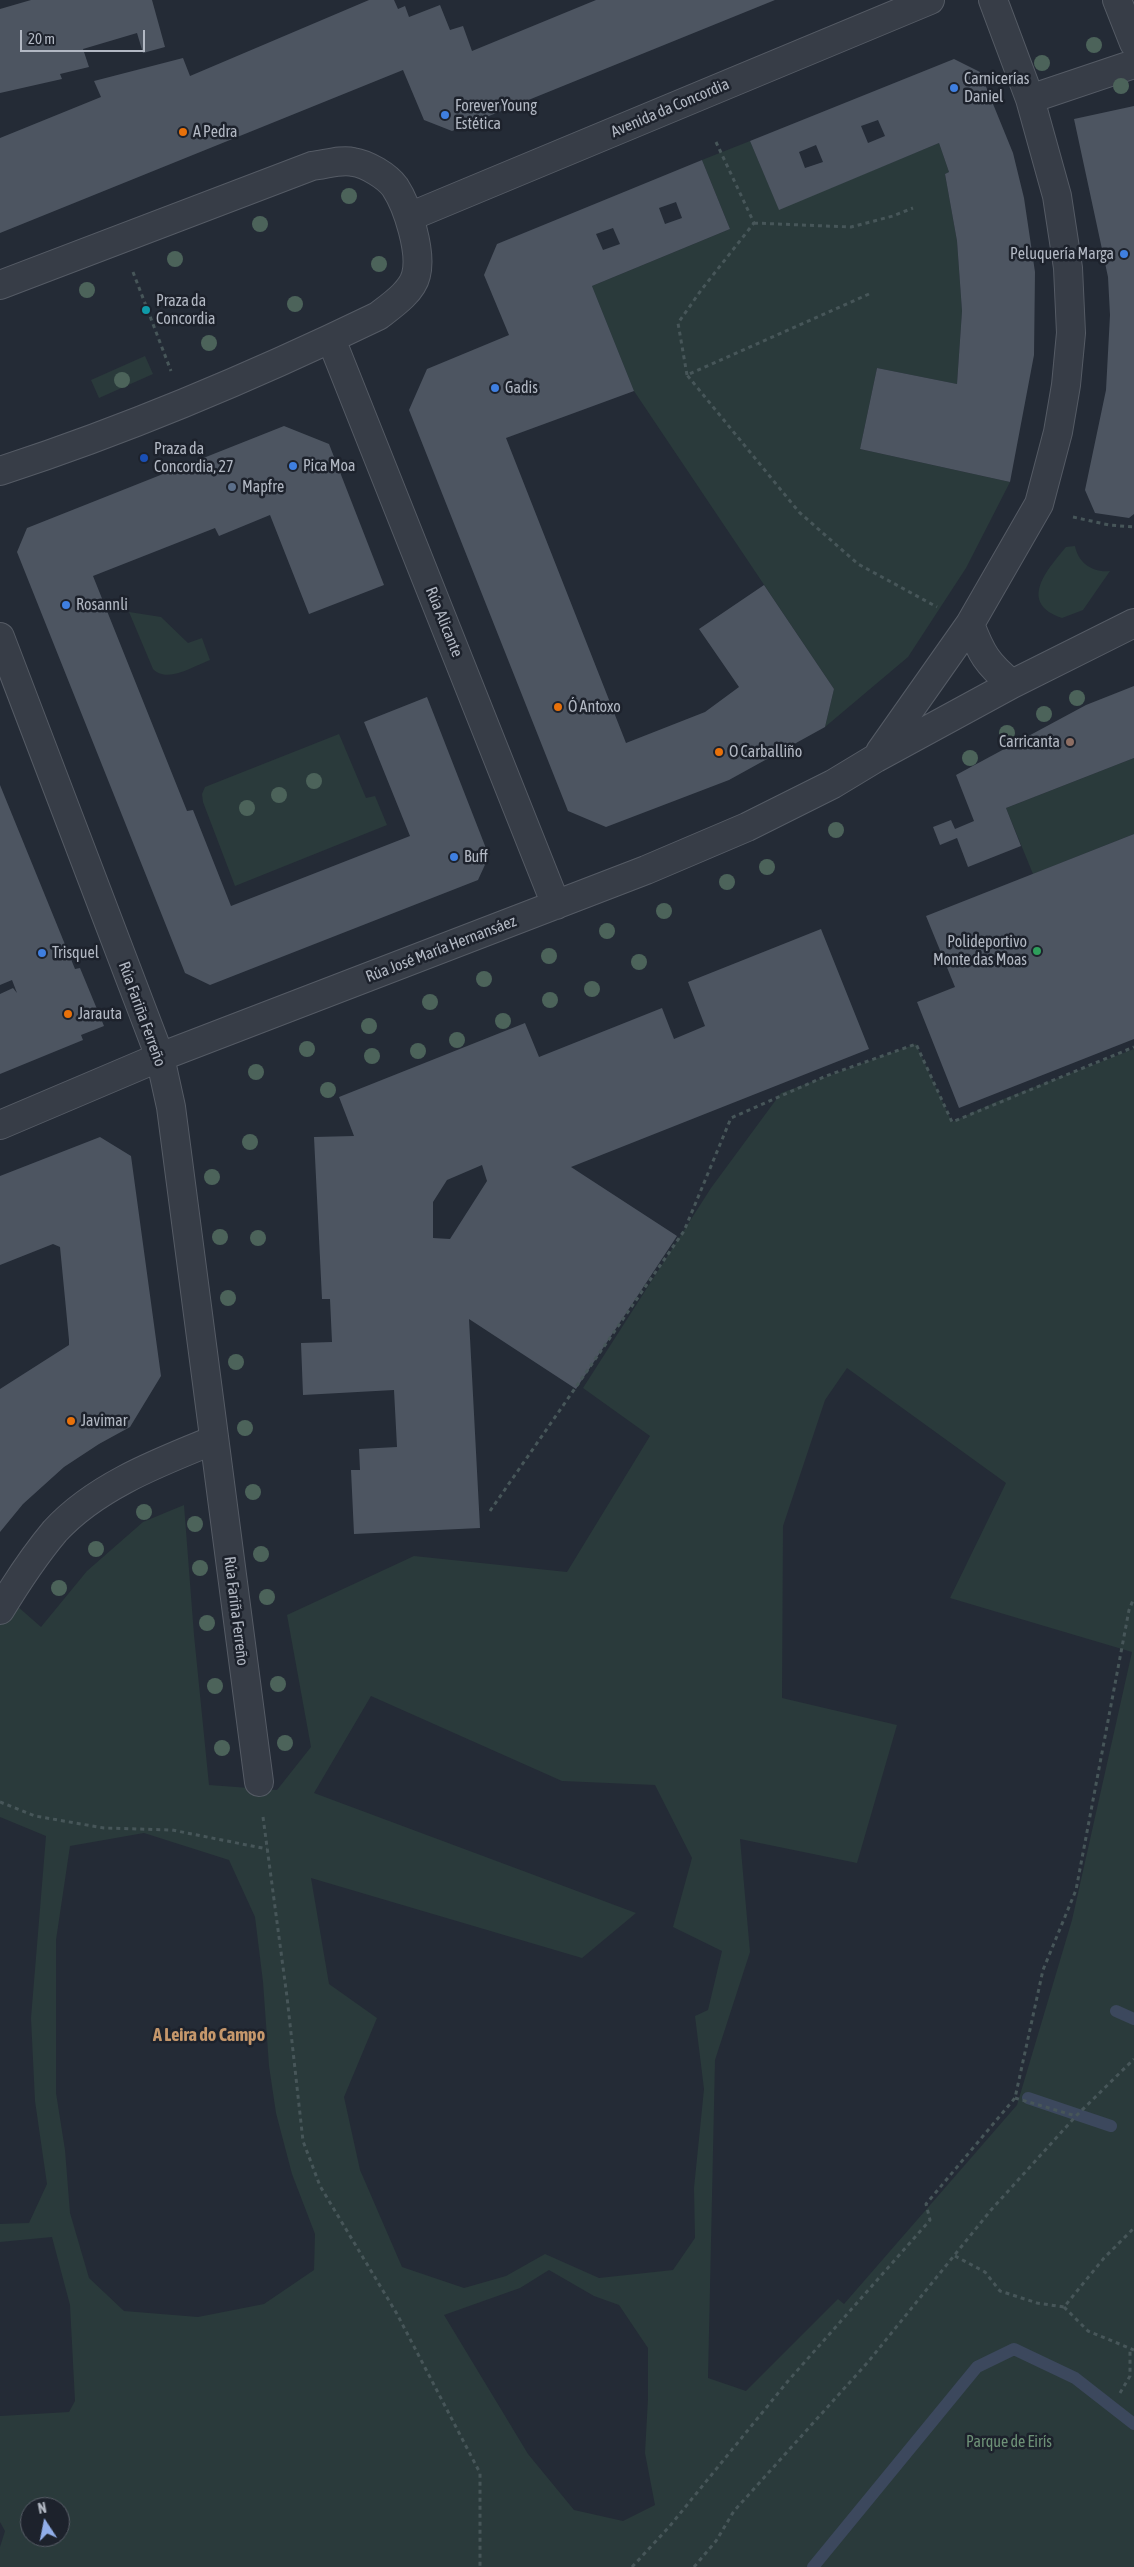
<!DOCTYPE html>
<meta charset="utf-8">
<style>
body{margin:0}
#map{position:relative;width:1134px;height:2567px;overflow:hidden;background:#242b36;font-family:"Asap Condensed",sans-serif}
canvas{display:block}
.north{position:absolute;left:20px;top:2497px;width:50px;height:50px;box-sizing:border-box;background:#1d222c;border:1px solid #595e68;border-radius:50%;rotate:349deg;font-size:14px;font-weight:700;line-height:20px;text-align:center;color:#b2b8c3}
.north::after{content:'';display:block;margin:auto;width:18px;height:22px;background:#91aee9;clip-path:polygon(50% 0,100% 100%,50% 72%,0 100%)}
.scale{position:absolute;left:20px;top:30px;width:125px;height:22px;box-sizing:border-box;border:2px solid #b2b8c3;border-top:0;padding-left:6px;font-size:15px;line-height:18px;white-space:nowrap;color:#b2b8c3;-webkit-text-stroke:4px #1d222c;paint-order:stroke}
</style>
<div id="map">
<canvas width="1134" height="2567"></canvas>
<div class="north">N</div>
<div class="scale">20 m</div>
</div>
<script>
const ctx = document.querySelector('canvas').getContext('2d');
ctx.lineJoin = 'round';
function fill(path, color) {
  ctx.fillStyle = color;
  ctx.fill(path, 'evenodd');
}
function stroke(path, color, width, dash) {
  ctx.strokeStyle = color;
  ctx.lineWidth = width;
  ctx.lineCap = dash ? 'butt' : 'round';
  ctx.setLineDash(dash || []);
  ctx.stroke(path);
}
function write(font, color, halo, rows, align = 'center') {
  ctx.font = font + ' "Asap Condensed",sans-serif';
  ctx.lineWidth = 5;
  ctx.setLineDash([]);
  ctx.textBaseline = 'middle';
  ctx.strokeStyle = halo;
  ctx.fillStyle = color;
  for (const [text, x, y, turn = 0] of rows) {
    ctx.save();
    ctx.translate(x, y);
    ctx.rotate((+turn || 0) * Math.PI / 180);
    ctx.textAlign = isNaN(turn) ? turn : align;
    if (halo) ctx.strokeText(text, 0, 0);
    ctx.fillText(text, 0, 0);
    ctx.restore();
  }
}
fill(new Path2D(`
 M 750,141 L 779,209 L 939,143 L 949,172 L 945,174 L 957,241 L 962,311 L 957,384 L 877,368 L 860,449 L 1010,482 L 966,568 L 908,657 L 825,727 L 834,689 L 634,391 L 592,286 L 730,229 L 702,160 Z
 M 145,356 L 153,374 L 99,398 L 91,380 Z
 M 1075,546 C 1078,563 1093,573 1110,571 L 1083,610 L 1062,618 C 1018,603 1046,571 1066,547 Z
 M 129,612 L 161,617 L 188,643 L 202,638 L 210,660 C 193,666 168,684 153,669 Z
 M 339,734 L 366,798 L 375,796 L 387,825 L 235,886 L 203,802 L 202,794 L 205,787 Z
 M 1134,758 L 1134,834 L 1033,874 L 1006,808 Z
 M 916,1044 L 952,1122 L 998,1101 L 1134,1049 L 1134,2567 L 0,2567 L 0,2547 L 5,2531 L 0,2522 L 0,2416 L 69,2412 L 75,2401 L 70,2305 L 52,2237 L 0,2242 L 0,2224 L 29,2223 L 47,2184 L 35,2101 L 31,2018 L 46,1836 L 0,1817 L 0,1591 L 41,1627 L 87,1571 L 143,1522 L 184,1505 L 194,1635 L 209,1785 L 277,1790 L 311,1747 L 287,1615 L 414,1556 L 567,1572 L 650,1436 L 583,1388 L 711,1188 L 781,1093 ZM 847,1368 L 1006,1483 L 950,1598 L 1132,1652 L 1072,1920 L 1017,2105 L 844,2304 L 838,2299 L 746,2391 L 708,2378 L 715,2060 L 750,1952 L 740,1839 L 857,1863 L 897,1725 L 782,1698 L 783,1526 L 825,1400 ZM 371,1696 L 562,1781 L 655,1785 L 692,1858 L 673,1927 L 722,1951 L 708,2010 L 695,2016 L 704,2089 L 694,2188 L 695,2238 L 673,2270 L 599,2278 L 545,2254 L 506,2276 L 464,2288 L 402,2267 L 360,2170 L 344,2097 L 377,2018 L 329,1984 L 311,1878 L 582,1958 L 636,1913 L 314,1793 ZM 144,1833 L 229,1860 L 255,1917 L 263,1982 L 269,2066 L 276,2113 L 292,2174 L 315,2234 L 314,2270 L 264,2304 L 198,2317 L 124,2311 L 89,2278 L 70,2213 L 65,2150 L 56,2093 L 56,1940 L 70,1846 ZM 549,2270 L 594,2296 L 619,2305 L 648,2348 L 648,2399 L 645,2453 L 655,2505 L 623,2521 L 574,2510 L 528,2454 L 444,2315 L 520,2288 ZM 30,2507 L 60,2507 L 60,2537 L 30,2537 Z`), '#2a3a3b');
stroke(new Path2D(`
 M 1116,2011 L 1134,2019
 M 1028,2098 L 1111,2126
 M 813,2567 L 977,2367 L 1014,2349 L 1075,2378 L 1134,2424`), '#3c485d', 12);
fill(new Path2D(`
 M 31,0 L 152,0 L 165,47 L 143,53 L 137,33 L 83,49 L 89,67 L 60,74 L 62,79 L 0,93 L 0,9 Z
 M 369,0 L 394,0 L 398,9 L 405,6 L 409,17 L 440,5 L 450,30 L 463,26 L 472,51 L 596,0 L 775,0 L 452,131 L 424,120 L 403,70 L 0,233 L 0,138 L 101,97 L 94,81 L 183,58 L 190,76 Z
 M 954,59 L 980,72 L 1013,153 L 1024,198 L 1035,272 L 1034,355 L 1010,482 L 860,449 L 877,368 L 957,384 L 962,311 L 957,241 L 945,174 L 949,172 L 939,143 L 779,210 L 750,141 ZM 878,120 L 885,136 L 868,143 L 861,126 ZM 816,145 L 823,162 L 805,168 L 799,152 Z
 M 1134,106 L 1134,514 L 1129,518 L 1095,513 L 1085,490 L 1106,390 L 1110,315 L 1108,277 L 1074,119 Z
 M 702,160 L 730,229 L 592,286 L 634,391 L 506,438 L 626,743 L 705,712 L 739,687 L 699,629 L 764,585 L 834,689 L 825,727 L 729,780 L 606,827 L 568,811 L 409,410 L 427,369 L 509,335 L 484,275 L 497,244 ZM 676,202 L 682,218 L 665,224 L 659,208 ZM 613,228 L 620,244 L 603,250 L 596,234 Z
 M 284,426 L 329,444 L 384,585 L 309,614 L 270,515 L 219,536 L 215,528 L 93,576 L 187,811 L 193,810 L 231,906 L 410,836 L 364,722 L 427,697 L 489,856 L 478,880 L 210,985 L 185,973 L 17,552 L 27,528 Z
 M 1134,686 L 1134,758 L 1006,808 L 1021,846 L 968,867 L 957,838 L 940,845 L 933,827 L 951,820 L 955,829 L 974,821 L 956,775 L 1086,705 Z
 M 0,785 L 75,969 L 80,968 L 104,1026 L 81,1035 L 83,1040 L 0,1074 L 0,994 L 13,988 L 17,993 L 12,980 L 0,985 Z
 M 1134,834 L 1134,1039 L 959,1108 L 917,1002 L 955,987 L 926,916 Z
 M 821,929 L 869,1049 L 571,1167 L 677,1236 L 576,1389 L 469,1319 L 480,1528 L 354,1534 L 351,1470 L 360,1470 L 359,1449 L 397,1447 L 394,1390 L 303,1395 L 301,1343 L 332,1342 L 330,1299 L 322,1299 L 314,1137 L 354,1136 L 339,1097 L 525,1023 L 539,1057 L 662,1008 L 674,1039 L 705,1026 L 688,982 ZM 482,1165 L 487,1181 L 450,1239 L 433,1238 L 433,1202 L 447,1180 Z
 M 100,1137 L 131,1156 L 161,1376 L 130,1427 L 99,1444 L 64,1467 L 23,1504 L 0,1532 L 0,1389 L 69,1345 L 69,1340 L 60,1247 L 53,1244 L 0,1265 L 0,1176 Z`), '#4d5561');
const street = new Path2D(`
 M 1117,0 L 1134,43
 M 1030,99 L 1134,64
 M 409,217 L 930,0
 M 0,285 L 312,166 C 324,165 341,159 353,162 C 367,164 387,176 395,187 C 408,207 422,252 416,275 C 412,292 391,306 378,316 C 256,375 129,429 0,471
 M 331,339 L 556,905
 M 970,624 C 981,653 987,664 1012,684
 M 0,637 L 160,1057 L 171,1107 L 259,1782
 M 880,752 L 970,624 L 1039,504 L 1058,432 L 1066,385 L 1071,333 L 1068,268 L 1057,196 L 1030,99 L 993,0
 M 0,1125 L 160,1057 L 646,870 L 747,827 L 833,784 L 876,758 L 1012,684 L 1134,623
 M 0,1610 C 17,1582 34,1556 55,1531 C 96,1486 160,1462 214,1440`);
stroke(street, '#555b65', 30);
stroke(new Path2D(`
 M 754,223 L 851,227 L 893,216 L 913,208
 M 133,272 L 171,371
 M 869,294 L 687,375 L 799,512 L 858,564 L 937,607
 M 687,375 L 678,323 L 702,289 L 754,223 L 716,142
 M 1073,517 L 1109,525 L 1134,527
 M 490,1511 L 684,1231 L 731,1118 L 826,1076 L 916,1044 L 952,1122 L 1134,1047
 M 0,1802 L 35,1816 L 104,1828 L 172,1830 L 267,1849
 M 263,1817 L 287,1997 L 303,2141 L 320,2186 L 397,2314 L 480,2473 L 480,2567
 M 1015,2098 L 1076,2116
 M 955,2256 L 985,2272 L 1000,2291 L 1037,2303 L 1064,2307 L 1104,2258 L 1134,2228
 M 1064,2307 L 1088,2331 L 1134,2350
 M 1120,2393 L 1130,2376 L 1130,2350
 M 632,2567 L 669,2527 L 788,2381 L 930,2220 L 926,2204 L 1015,2098 L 1043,1970 L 1076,1890 L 1129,1610 L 1134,1598
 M 694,2567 L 716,2541 L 734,2511 L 868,2362 L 991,2210 L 1076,2116 L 1134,2059`), '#475659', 3, [4, 4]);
stroke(street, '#373d47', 28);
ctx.fillStyle = '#4c635a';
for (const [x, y] of [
 [1094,45],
 [1042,63],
 [1121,86],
 [349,196],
 [260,224],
 [175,259],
 [379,264],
 [87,290],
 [295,304],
 [209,343],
 [122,380],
 [1077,698],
 [1044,714],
 [1007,733],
 [970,758],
 [314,781],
 [279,795],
 [247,808],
 [836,830],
 [767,867],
 [727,882],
 [664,911],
 [607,931],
 [549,956],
 [639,962],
 [484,979],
 [592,989],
 [550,1000],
 [430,1002],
 [503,1021],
 [369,1026],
 [457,1040],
 [307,1049],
 [418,1051],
 [372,1056],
 [256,1072],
 [328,1090],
 [250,1142],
 [212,1177],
 [220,1237],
 [258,1238],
 [228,1298],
 [236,1362],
 [245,1428],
 [253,1492],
 [144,1512],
 [195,1524],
 [96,1549],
 [261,1554],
 [200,1568],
 [59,1588],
 [267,1597],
 [207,1623],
 [278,1684],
 [215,1686],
 [285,1743],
 [222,1748]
]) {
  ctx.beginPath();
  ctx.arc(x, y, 8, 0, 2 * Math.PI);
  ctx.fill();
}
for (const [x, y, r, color] of [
 [954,88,5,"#3f7fe0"],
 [445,115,5,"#3f7fe0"],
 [183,132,5,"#e8710a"],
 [1124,254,5,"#3f7fe0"],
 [146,310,5,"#0f9aa8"],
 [495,388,5,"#3f7fe0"],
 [144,458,5,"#1a4fb4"],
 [293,466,5,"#3f7fe0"],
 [232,487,5,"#5c6f8a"],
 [66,605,5,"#3f7fe0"],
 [558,707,5,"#e8710a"],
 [1070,742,5,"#8d6e63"],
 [719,752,5,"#e8710a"],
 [454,857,5,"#3f7fe0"],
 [1037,951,5,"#2e9e5b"],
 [42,953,5,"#3f7fe0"],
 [68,1014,5,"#e8710a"],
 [71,1421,5,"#e8710a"]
]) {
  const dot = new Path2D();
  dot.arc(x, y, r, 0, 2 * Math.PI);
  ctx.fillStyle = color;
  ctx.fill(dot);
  stroke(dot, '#1d222c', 2);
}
write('16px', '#b2b8c3', '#1d222c', [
 ["Carnicerías",964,79],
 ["Daniel",964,97],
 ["Forever Young",455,106],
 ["Estética",455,124],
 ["A Pedra",193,132],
 ["Peluquería Marga",1114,254,"right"],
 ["Praza da",156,301],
 ["Concordia",156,319],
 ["Gadis",505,388],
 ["Praza da",154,449],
 ["Concordia, 27",154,467],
 ["Pica Moa",303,466],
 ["Mapfre",242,487],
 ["Rosannli",76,605],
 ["Ó Antoxo",568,707],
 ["Carricanta",1060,742,"right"],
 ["O Carballiño",729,752],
 ["Buff",464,857],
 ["Polideportivo",1027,942,"right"],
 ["Monte das Moas",1027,960,"right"],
 ["Trisquel",52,953],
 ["Jarauta",78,1014],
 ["Javimar",81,1421]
], 'left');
write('16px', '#b2b8c3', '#1d222c', [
 ["Avenida da Concordia",670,108,-23],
 ["Rúa Alicante",444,622,68],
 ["Rúa José María Hernansáez",441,949,-21],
 ["Rúa Fariña Ferreño",142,1014,70],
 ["Rúa Fariña Ferreño",236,1611,83]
]);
write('16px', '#6d9177', '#1d222c', [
 ["Parque de Eirís",1009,2442]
]);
write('bold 18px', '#c5976b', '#1d222c', [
 ["A Leira do Campo",209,2035]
]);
</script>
